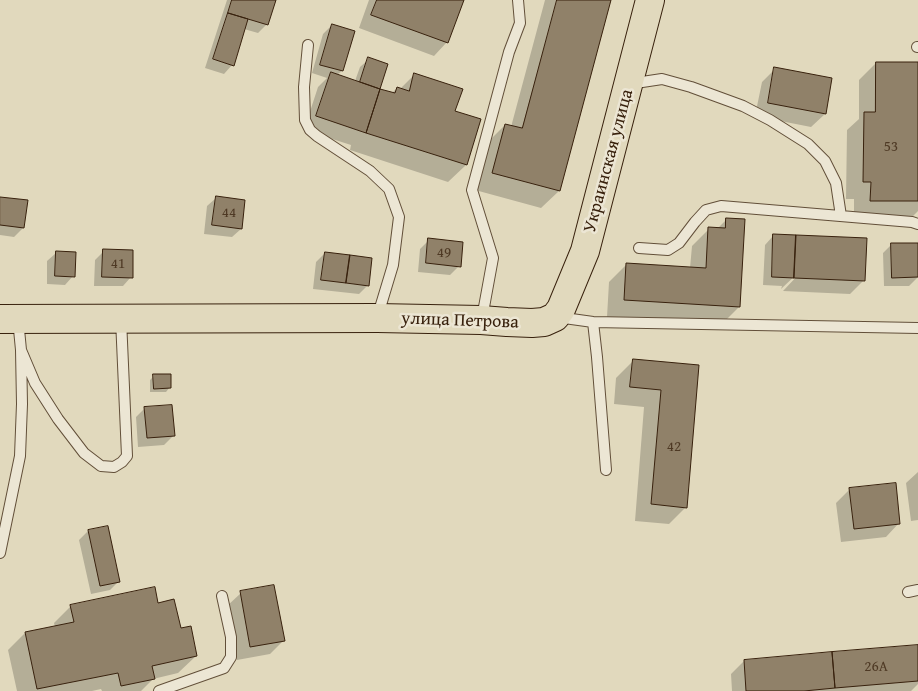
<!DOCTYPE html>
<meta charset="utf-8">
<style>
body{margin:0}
canvas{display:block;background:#e1d9bd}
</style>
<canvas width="918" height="691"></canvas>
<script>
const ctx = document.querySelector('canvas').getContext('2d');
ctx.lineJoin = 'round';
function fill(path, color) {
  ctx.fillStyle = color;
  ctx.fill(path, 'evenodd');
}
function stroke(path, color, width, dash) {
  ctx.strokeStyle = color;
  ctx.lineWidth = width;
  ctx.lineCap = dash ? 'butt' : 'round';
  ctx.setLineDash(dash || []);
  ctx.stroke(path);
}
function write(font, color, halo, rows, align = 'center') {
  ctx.font = font + ' "Gentium Book Plus",serif';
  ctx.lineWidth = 5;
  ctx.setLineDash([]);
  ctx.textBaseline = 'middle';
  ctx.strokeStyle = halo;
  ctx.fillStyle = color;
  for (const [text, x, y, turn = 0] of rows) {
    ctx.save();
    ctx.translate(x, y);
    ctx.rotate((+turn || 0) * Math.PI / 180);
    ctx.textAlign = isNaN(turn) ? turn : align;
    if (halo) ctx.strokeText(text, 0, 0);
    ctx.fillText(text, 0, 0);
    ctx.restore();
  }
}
fill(new Path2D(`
 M 227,0 L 274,0 L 267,24 L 258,33 L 244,29 L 232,65 L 224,74 L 205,68 Z
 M 369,0 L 462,0 L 447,42 L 434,56 L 359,28 Z
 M 545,0 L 610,0 L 559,191 L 541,208 L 475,190 L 488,142 L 505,125 L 511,127 Z
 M 332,25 L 353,32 L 342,71 L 337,75 L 355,81 L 360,67 L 369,59 L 379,88 L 377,90 L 392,93 L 397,88 L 400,89 L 415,74 L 454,112 L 480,120 L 466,165 L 448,182 L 350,150 L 351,145 L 304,130 L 318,87 L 327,78 L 312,73 L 323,34 Z
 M 876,63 L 918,63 L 918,211 L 911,218 L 854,218 L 854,199 L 846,199 L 847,130 L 859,119 L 859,80 Z
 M 775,69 L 825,114 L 811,127 L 755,116 L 762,82 Z
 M 0,198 L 23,228 L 14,237 L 0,235 Z
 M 216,198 L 241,229 L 232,237 L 204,234 L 207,206 Z
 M 727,219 L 739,307 L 722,324 L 607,317 L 609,282 L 626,265 L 690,268 L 692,246 L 709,229 L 717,229 Z
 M 773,236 L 864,280 L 850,294 L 783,291 L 799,274 L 798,273 L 781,289 L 782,286 L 763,285 L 765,245 Z
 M 429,240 L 459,266 L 450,275 L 418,272 L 420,249 Z
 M 892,244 L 918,277 L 909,286 L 884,286 L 883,253 Z
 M 104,251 L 131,277 L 123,286 L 94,286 L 95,260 Z
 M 56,253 L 73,276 L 65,285 L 47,284 L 47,261 Z
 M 325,253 L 368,285 L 359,294 L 313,289 L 316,262 Z
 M 633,361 L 697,366 L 686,507 L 669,524 L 635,521 L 644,407 L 614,404 L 616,378 Z
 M 154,376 L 170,387 L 166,392 L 150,392 L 150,380 Z
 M 145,408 L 173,436 L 164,445 L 138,447 L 136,417 Z
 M 918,472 L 918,520 L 911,521 L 906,483 Z
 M 850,489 L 899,523 L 886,537 L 841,542 L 836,503 Z
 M 107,527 L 119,581 L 110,590 L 91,594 L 79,540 L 88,531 Z
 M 241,593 L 283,641 L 270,654 L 237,660 L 227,606 Z
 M 157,604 L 180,630 L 196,656 L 178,673 L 153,679 L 141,691 L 102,691 L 101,689 L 92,691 L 17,691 L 8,650 L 25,633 L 55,627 L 54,623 L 71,606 Z
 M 918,647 L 918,684 L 911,691 L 732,691 L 731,674 L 744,661 Z`), '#0003');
const building = new Path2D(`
 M 232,0 L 276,0 L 268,25 L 228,13 Z
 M 377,0 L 464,0 L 448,43 L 371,15 Z
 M 557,0 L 611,0 L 560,191 L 492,173 L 505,124 L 522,128 Z
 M 228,13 L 248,19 L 234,66 L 213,59 Z
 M 332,24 L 355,31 L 343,71 L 320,65 Z
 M 368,57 L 388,64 L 380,89 L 360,82 Z
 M 876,62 L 918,62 L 918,201 L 870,201 L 871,182 L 863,182 L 864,112 L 875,112 Z
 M 774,67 L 832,78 L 826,114 L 768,103 Z
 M 331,72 L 380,89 L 366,133 L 316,116 Z
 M 414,73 L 463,89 L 455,111 L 481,119 L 467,165 L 366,133 L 380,89 L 395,93 L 397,87 L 409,91 Z
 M 216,196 L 245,200 L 242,229 L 212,225 Z
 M 0,197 L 28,200 L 24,228 L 0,225 Z
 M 726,218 L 745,219 L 740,307 L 624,300 L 626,263 L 706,268 L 708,227 L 725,228 Z
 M 773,234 L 796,235 L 794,278 L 772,277 Z
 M 796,235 L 867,238 L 865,281 L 794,278 Z
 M 428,238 L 463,242 L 461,267 L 426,263 Z
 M 891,243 L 918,243 L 918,277 L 892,278 Z
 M 103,249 L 133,250 L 133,278 L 102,277 Z
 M 56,251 L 76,252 L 75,277 L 55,276 Z
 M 325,252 L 350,255 L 346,283 L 321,280 Z
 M 350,255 L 372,258 L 369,286 L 346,283 Z
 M 633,359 L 699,365 L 687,508 L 651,504 L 661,390 L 630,387 Z
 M 153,374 L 171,374 L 171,388 L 154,389 Z
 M 172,405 L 175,436 L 147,438 L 144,407 Z
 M 896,483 L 900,524 L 854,529 L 849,488 Z
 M 108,526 L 120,582 L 100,586 L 88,530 Z
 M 274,585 L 285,641 L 250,647 L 240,591 Z
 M 155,587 L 158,603 L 174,599 L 181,628 L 191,626 L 197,656 L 152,666 L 155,679 L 121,686 L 118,673 L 37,689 L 25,632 L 74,622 L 70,605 Z
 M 918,645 L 918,681 L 835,688 L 832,652 Z
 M 832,652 L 835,688 L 804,691 L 746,691 L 744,660 Z`);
fill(building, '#908169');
stroke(building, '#38210d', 1);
const lane = new Path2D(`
 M 308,45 L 304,87 L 305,120 L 310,130 L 317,136 L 370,171 L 389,189 L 399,217 L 393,265 L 377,318
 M 917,47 L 918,47
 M 629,84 L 662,79 L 691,87 L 743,106 L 770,120 L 808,144 L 825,161 L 836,183 L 841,216
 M 639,248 L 668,250 L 679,243 L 695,222 L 706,210 L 721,206 L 912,222 L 918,224
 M 557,317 L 593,322 L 918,328
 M 482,318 L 493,258 L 472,190 L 509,52 L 520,23 L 518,0
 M 593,322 L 597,357 L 606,470
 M 21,350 L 35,383 L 58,419 L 84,453 L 101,466 L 114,467 L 122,462 L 127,456 L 121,319
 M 0,553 L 20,456 L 22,404 L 21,350 L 18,319
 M 908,592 L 918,590
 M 159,691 L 224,668 L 231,657 L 231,637 L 222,596`);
const primary = new Path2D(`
 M 0,319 L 377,318 L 481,320 L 507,322 L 532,323 L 544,322 L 555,317 L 561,309 L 585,251 L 650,0`);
stroke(lane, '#624f39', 12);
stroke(primary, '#38210d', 30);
stroke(lane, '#ece6d4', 10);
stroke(primary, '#e1d9bd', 28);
write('15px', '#4e3924', null, [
 ["53",891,147],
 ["44",229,213],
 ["49",444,253],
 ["41",118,264],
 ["42",674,447],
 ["26А",876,667]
]);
write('18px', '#38210d', '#ece6d4', [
 ["Украинская улица",609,161,-75],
 ["улица Петрова",460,321,2]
]);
</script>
